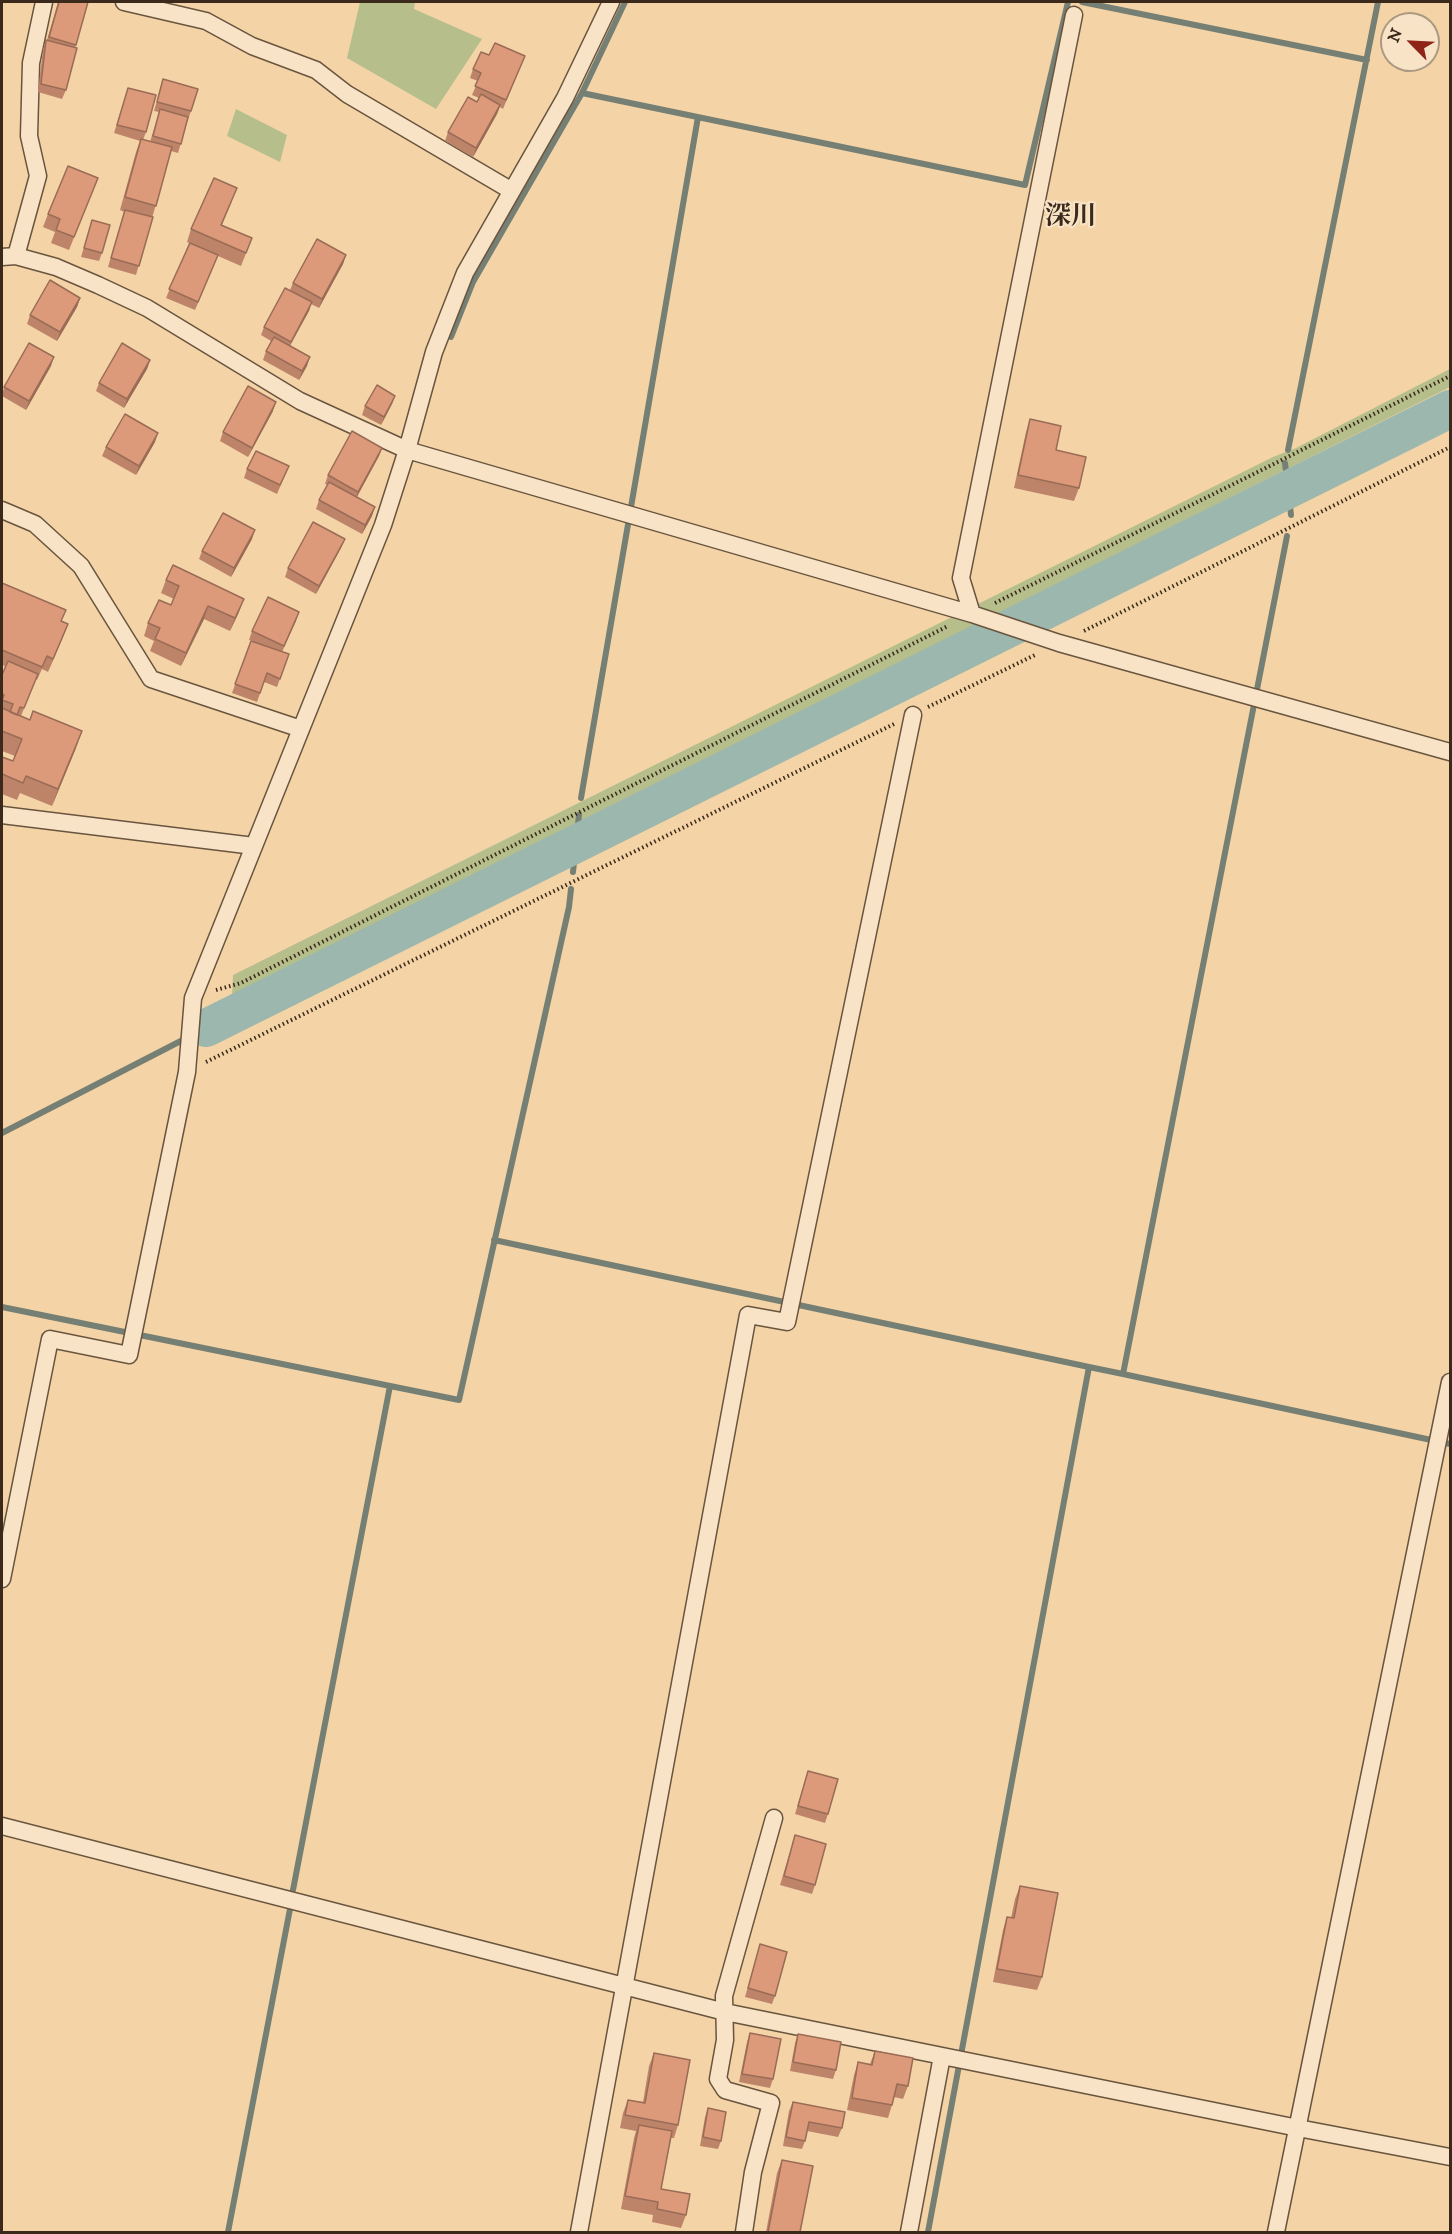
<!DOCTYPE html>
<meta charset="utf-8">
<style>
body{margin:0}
#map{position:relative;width:1452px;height:2234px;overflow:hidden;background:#f4d4a7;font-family:"IM FELL DW Pica",serif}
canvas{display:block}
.frame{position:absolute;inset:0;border:3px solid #3b2a1b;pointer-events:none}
.north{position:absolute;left:1380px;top:12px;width:60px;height:60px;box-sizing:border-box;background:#f8e3c6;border:2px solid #ac9982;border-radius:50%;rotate:294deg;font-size:16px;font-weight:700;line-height:24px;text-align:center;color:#3b2a1b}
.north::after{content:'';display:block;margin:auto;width:21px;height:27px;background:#8f2418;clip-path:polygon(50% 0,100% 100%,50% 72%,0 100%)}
</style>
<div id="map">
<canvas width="1452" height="2234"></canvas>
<div class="frame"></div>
<div class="north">N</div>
</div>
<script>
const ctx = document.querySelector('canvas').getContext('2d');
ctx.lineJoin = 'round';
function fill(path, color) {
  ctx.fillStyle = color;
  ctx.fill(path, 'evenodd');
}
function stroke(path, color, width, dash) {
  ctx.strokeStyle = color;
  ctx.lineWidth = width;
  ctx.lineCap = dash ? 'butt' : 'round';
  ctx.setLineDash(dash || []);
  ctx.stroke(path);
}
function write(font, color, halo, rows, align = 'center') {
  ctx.font = font + ' "IM FELL DW Pica","Noto Serif JP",serif';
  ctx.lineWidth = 4.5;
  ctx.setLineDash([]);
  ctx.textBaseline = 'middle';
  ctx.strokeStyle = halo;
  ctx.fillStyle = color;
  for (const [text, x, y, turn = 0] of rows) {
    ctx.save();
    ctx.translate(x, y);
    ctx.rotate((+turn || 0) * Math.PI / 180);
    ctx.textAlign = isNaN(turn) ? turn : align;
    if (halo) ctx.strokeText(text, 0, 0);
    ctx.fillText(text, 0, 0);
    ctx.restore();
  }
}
fill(new Path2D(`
 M 360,2 L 415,2 L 414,9 L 482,39 L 436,109 L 347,58 Z
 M 236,109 L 287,135 L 280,162 L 227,136 Z
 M 1450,369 L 1450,387 L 232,999 L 233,975 L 1273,457 L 1296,448 Z`), '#b6be8b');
stroke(new Path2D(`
 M 1082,2 L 1367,60
 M 582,93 L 1025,185 L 1068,2
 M 451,337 L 473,282 L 582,93 L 625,2
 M 1288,450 L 1378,2
 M 1285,463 L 1291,515
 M 581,798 L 698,117
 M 573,872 L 579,815
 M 2,1133 L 206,1028
 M 494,1240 L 1089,1367
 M 2,1307 L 459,1400 L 569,907 L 571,889
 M 1123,1374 L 1450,1444
 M 293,1890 L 390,1386
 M 228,2232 L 290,1909
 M 928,2232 L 1089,1367 L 1123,1374 L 1287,536`), '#757f73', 6);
stroke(new Path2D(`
 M 206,1028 L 1450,409`), '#9cb7ad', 38);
const minor = new Path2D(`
 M 124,2 L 206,21 L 252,46 L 316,70 L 347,94 L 512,191
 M 16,256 L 38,176 L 29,136 L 31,63 L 44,2
 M 2,257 L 16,256 L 56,267 L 98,285 L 147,308 L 300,401 L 407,450 L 972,614 L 1059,643 L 1450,752
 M 2,510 L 35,524 L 81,566 L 151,679 L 301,729
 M 972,614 L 961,578 L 1074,15
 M 2,815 L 254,846
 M 2,1579 L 50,1339 L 129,1355 L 187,1072 L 193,998 L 383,525 L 407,450 L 434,352 L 465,273 L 565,98 L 611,2
 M 2,1826 L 725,2012 L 1298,2128 L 1450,2157
 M 579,2232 L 748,1315 L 787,1322 L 913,715
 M 744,2232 L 753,2172 L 771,2103 L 725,2090 L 718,2079 L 725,2040 L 724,1996 L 774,1818
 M 909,2232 L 942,2056
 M 1276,2232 L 1450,1382`);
stroke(minor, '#69543e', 19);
stroke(new Path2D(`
 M 995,603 L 1450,376
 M 1084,631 L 1450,447
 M 928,707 L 1037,654
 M 216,990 L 241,983 L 948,626
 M 206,1062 L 894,724`), '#3b2a1b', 4, [1.5, 3]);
stroke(minor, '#f8e3c6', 16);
fill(new Path2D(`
 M 58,2 L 88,2 L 75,48 L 66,90 L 62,99 L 38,92 L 43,49 L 46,40 L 47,40 Z
 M 489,55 L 525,56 L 503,109 L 500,107 L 497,114 L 473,157 L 445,141 L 448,132 L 477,102 L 479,98 L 472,95 L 478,81 L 470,78 L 473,69 Z
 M 163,79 L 191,111 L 188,120 L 178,153 L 171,151 L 136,275 L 108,267 L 124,212 L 120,210 L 136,152 L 140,141 L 114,133 L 128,88 L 146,132 L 143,140 L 150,142 L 159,112 L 154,111 Z
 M 98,178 L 69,250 L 51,243 L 55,232 L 43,227 L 48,214 Z
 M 232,201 L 222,225 L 252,238 L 241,266 L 218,256 L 195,310 L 166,298 L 189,243 L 187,242 L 191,229 Z
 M 92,220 L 102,253 L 99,261 L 81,257 Z
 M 346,255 L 343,264 L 319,308 L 311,304 L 309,311 L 290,346 L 307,366 L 299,380 L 263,360 L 266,351 L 271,341 L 261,335 L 264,327 L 290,290 L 293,283 Z
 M 80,298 L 77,307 L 57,341 L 27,324 L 30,315 Z
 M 150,360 L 147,369 L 124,408 L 96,391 L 99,383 Z
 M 51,366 L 26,410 L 2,396 L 4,387 Z
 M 395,396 L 392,404 L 381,425 L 362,415 L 365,406 Z
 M 273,411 L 248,457 L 220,441 L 223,432 Z
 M 1030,419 L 1056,450 L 1079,488 L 1074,501 L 1014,488 L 1026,432 Z
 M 155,442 L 136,475 L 102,456 L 106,447 Z
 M 382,448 L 379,456 L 357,497 L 372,516 L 362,534 L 316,509 L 319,500 L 328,485 L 325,484 L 328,475 Z
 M 289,466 L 277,494 L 244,478 L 247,469 Z
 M 252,539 L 231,577 L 199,559 L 202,551 Z
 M 345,539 L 341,548 L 316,594 L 285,577 L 288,568 Z
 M 166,580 L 239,612 L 230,631 L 204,619 L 181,666 L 150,651 L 154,641 L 144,636 L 148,623 L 171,605 L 174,599 L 161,593 Z
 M 2,583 L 62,621 L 68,624 L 48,672 L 42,669 L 37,680 L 36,679 L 21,716 L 76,748 L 52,806 L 20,793 L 17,800 L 2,794 L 2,757 L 13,761 L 15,756 L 2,751 L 2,675 L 5,666 L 2,665 Z
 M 296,621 L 282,652 L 289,654 L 277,687 L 264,682 L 257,702 L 232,693 L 251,641 L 253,641 L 249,640 L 252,631 Z
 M 808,1771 L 828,1814 L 825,1823 L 795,1814 Z
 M 795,1835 L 815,1885 L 812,1894 L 780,1885 Z
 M 1020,1886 L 1042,1977 L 1037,1990 L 993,1982 L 1003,1930 L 1007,1917 L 1011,1918 L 1015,1899 Z
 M 760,1944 L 775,1996 L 772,2004 L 745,1997 Z
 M 750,2033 L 773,2079 L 770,2088 L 739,2082 L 747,2042 Z
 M 798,2034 L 836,2070 L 833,2079 L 790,2071 L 795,2043 Z
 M 875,2051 L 908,2086 L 903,2099 L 894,2097 L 892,2105 L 888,2118 L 847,2110 L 854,2075 L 858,2062 L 870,2064 Z
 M 654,2053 L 678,2125 L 674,2138 L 671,2138 L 661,2189 L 686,2215 L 681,2228 L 652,2222 L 653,2215 L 621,2209 L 634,2138 L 636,2131 L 620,2128 L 623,2113 L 628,2100 L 643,2102 L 649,2066 Z
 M 793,2102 L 842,2128 L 838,2137 L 807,2131 L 805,2141 L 802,2149 L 783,2146 L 789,2111 Z
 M 708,2108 L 721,2141 L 718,2149 L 700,2146 L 705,2117 Z
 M 782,2160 L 800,2232 L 766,2232 L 777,2173 Z`), '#bd846a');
fill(new Path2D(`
 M 500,105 L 497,114 L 473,157 L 476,148 Z
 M 346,255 L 343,264 L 319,308 L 322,299 Z
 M 80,298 L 77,307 L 57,341 L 60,332 Z
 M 312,302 L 309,311 L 287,350 L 291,342 Z
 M 54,357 L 51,366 L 26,410 L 29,401 Z
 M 310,357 L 307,366 L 299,380 L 302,371 Z
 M 150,360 L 147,369 L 124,408 L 127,399 Z
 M 395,396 L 392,404 L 381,425 L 384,417 Z
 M 276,402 L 273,411 L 248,457 L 252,448 Z
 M 158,433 L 155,442 L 136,475 L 139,466 Z
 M 382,448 L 379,456 L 355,500 L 358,492 Z
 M 375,507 L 372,516 L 362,534 L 365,525 Z
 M 255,530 L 252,539 L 231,577 L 234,568 Z
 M 345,539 L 341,548 L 316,594 L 319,586 Z
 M 244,599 L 239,612 L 230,631 L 235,618 Z
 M 208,606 L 204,619 L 181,666 L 186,653 Z
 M 299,612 L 296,621 L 280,655 L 284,646 Z
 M 68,624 L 63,637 L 48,672 L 53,659 Z
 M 82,731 L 76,748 L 52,806 L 58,789 Z`), '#9a6c56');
const building = new Path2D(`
 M 59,2 L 88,2 L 76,45 L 49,37 Z
 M 46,40 L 77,48 L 66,90 L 41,84 Z
 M 495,43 L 525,56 L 506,100 L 475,86 L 481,73 L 473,69 L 481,52 L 489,55 Z
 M 163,79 L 198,89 L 191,111 L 157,102 Z
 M 128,88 L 156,95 L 146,132 L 117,125 Z
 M 481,94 L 500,105 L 476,148 L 448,132 L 468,97 L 477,102 Z
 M 160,109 L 188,117 L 181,144 L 153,136 Z
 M 141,139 L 172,147 L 156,206 L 125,197 Z
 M 68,166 L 98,178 L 74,237 L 56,230 L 60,219 L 48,214 Z
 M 214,178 L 237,188 L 221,225 L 252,238 L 246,253 L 191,229 Z
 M 125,210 L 153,217 L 139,266 L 111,258 Z
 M 92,220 L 110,225 L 102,253 L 84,248 Z
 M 317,239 L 346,255 L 322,299 L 293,283 Z
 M 190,243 L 218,255 L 198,302 L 169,289 Z
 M 50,280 L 80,298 L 60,332 L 30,315 Z
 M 285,288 L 312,302 L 291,342 L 264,327 Z
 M 274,337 L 310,357 L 302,371 L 266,351 Z
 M 29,343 L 54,357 L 29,401 L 4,387 Z
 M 122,343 L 150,360 L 127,399 L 99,383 Z
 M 377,385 L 395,396 L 384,417 L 365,406 Z
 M 248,386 L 276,402 L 252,448 L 223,432 Z
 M 125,414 L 158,433 L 139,466 L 106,447 Z
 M 1030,419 L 1061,426 L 1056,450 L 1086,457 L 1079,488 L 1018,475 Z
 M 352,431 L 382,448 L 358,492 L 328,475 Z
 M 256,451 L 289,466 L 280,485 L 247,469 Z
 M 329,482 L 375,507 L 365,525 L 319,500 Z
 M 223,513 L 255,530 L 234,568 L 202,551 Z
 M 313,522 L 345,539 L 319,586 L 288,568 Z
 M 173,565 L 244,599 L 235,618 L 208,606 L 186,653 L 155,639 L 160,628 L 148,623 L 159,600 L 171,605 L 179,586 L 166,580 Z
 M 2,583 L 66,610 L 61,621 L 68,624 L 53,659 L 47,656 L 42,667 L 2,650 Z
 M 268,597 L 299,612 L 284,646 L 252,631 Z
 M 251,641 L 289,654 L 280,679 L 267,673 L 260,693 L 235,684 Z
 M 8,661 L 38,674 L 24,708 L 20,707 L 17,715 L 10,712 L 13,704 L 2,700 L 4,695 L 2,694 L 2,675 Z
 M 2,708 L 30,720 L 33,711 L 82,731 L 58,789 L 26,776 L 23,783 L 2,774 L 2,757 L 13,761 L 22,739 L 2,731 Z
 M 808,1771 L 838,1779 L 828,1814 L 798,1806 Z
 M 795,1835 L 826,1844 L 815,1885 L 784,1876 Z
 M 1020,1886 L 1058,1893 L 1042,1977 L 997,1969 L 1007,1917 L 1014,1918 Z
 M 760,1944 L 787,1952 L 775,1996 L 748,1988 Z
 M 750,2033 L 781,2039 L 773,2079 L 742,2074 Z
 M 798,2034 L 841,2042 L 836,2070 L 793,2062 Z
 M 875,2051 L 913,2058 L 908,2086 L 897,2084 L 892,2105 L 852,2098 L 858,2062 L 872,2065 Z
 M 654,2053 L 690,2060 L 678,2125 L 625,2115 L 628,2100 L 645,2103 Z
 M 793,2102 L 845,2112 L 842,2128 L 809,2122 L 805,2141 L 786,2137 Z
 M 708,2108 L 726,2112 L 721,2141 L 703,2137 Z
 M 639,2125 L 672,2131 L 661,2189 L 690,2194 L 686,2215 L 657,2209 L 658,2202 L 625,2196 Z
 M 782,2160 L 813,2166 L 800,2232 L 768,2232 Z`);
fill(building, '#dc9a7b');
stroke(building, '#9a6c56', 1.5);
write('bold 26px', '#3b2a1b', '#f8e3c6', [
 ["深川",1071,219]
]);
</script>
